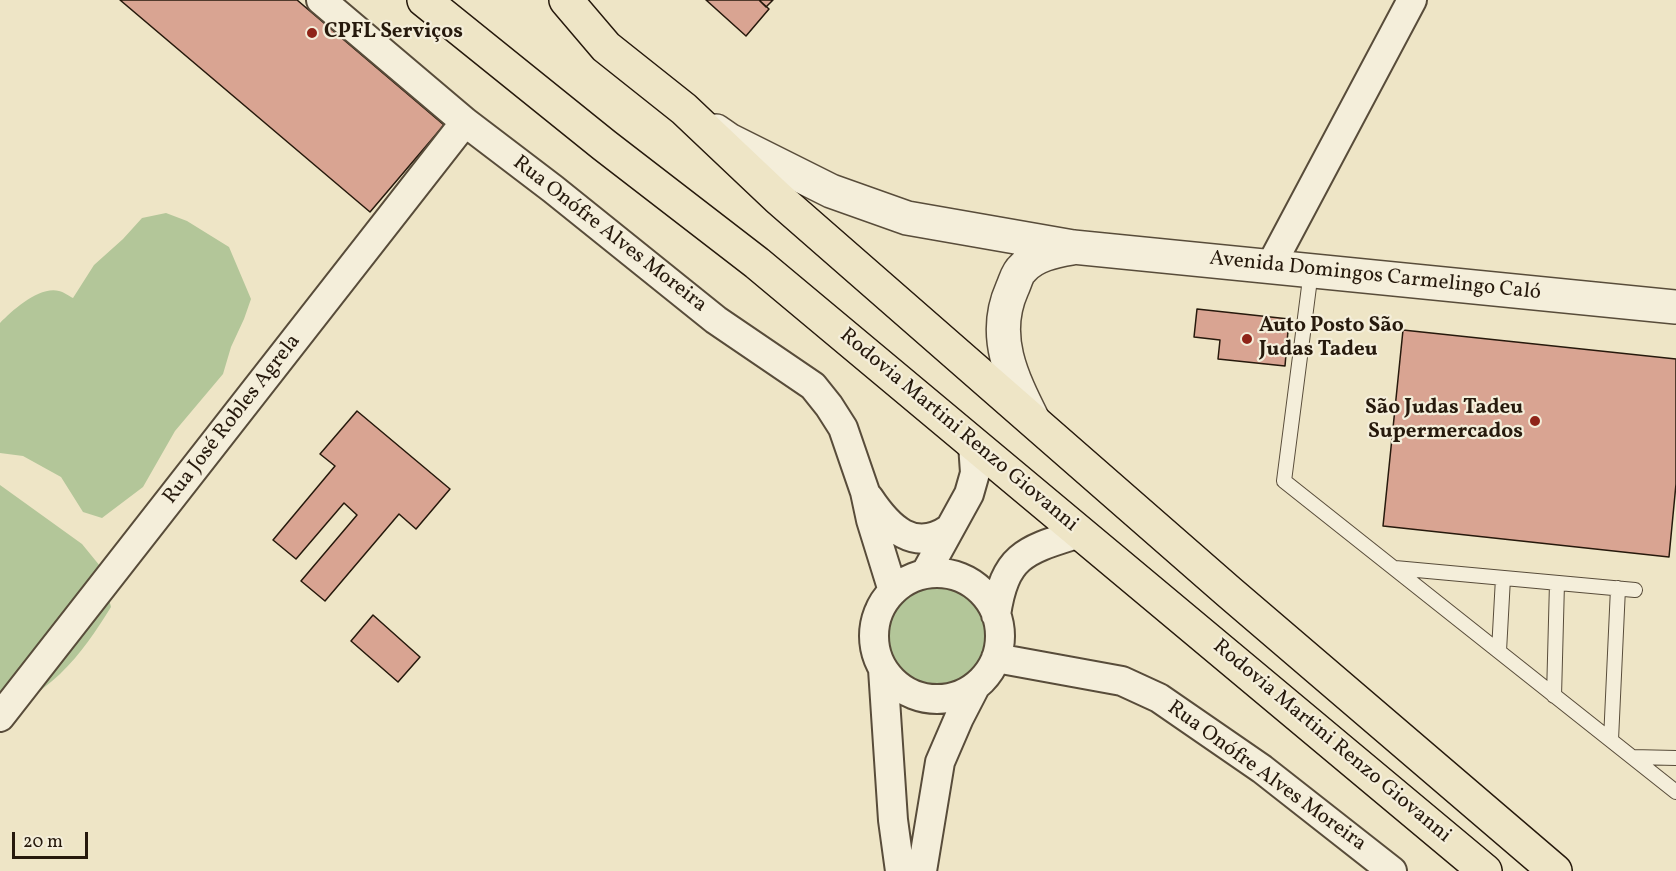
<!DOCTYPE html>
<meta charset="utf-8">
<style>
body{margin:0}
#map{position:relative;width:1676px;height:871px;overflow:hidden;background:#eee5c6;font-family:Vollkorn,serif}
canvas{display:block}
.scale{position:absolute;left:12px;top:832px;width:76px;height:27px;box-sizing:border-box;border:3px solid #26190c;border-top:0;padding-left:8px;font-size:18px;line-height:21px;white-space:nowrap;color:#26190c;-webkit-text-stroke:4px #f4eeda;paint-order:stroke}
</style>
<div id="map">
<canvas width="1676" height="871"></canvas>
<div class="scale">20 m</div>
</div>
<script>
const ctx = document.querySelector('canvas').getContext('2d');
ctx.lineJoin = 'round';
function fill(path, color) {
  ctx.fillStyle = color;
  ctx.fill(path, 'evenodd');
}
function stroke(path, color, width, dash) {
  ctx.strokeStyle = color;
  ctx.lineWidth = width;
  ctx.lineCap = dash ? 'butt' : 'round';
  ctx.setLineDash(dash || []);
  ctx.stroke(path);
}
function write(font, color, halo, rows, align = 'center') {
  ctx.font = font + ' Vollkorn,serif';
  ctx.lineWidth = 4.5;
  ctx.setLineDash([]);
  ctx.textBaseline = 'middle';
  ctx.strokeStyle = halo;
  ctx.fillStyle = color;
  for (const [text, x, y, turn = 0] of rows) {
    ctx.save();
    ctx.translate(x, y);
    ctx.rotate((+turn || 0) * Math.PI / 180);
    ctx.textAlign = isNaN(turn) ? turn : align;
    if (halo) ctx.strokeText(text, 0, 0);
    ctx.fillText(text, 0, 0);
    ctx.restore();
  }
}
fill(new Path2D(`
 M 166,213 L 187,221 L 229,247 L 251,299 L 244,319 L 231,347 L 223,374 L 175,431 L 143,487 L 102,518 L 83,512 L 61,477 L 23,456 L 0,453 L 0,323 C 13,310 39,286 59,291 C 64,292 69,296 73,298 L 94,265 L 123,239 L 142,218 Z
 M 0,485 L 82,544 L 100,566 L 111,607 C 96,631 81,654 60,674 C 40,692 18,707 0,727 Z
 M884 637a52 52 0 1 1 104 0a52 52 0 1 1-104 0Z`), '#b3c699');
const building = new Path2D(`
 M 120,0 L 297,0 L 444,125 L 370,212 Z
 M 706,0 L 759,0 L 769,9 L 746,36 Z
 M 759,0 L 773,0 L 766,7 Z
 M 1197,309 L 1289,319 L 1285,366 L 1218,359 L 1220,340 L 1194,337 Z
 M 1403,330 L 1676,359 L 1676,484 L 1669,557 L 1383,526 Z
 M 357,411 L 450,489 L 416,529 L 399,514 L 325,601 L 301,581 L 357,515 L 344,503 L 296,559 L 273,540 L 335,466 L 320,454 Z
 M 373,615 L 420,657 L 398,682 L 351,641 Z`);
fill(building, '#d9a492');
stroke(building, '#26190c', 1.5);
const service = new Path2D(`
 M 1311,271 L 1284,481 L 1676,792
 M 1395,568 L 1635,590
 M 1499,651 L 1503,578
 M 1554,696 L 1557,583
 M 1611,740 L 1618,588
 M 1632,757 L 1676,758`);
const minor = new Path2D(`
 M 321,0 L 465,122 L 553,189 L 716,320 L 813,386 L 829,406 L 843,428 L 865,492 L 871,520 L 893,591
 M 1270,267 L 1412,0
 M 869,498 C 889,528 914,553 949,529
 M874 636a63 63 0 1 1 126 0a63 63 0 1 1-126 0Z
 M 925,574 L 969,494 L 975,473 L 973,444
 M 996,615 C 1005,554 1026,550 1080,533
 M 996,658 L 1122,681 L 1159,698 L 1262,769 L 1392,871
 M 883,669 L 893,820 L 900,871
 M 0,717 L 465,122
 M 922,871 L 940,762 L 959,718 L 975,687`);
const tertiary = new Path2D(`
 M 716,131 L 729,140 L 831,191 L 907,218 L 1073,247 L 1676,307
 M 1033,420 C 1012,378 991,336 1012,289 C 1015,283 1017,273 1022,269 C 1034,255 1054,251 1072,248`);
const primary = new Path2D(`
 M 424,0 L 604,145 L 757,263 L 1485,871
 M 566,0 L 606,47 L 684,109 L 778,198 L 1229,592 L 1555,871`);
stroke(service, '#584c3a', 16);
stroke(minor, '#584c3a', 32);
stroke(tertiary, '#584c3a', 36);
stroke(primary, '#26190c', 36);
stroke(new Path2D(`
 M 866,650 L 863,643 L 869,602`), '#26190c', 4, [1.5, 3]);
stroke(service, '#f4eeda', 14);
stroke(minor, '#f4eeda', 28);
stroke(tertiary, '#f4eeda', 33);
stroke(primary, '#eee5c6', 33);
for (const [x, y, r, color] of [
 [312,33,6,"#8f2418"],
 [1247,339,6,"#8f2418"],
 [1535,421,6,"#8f2418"]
]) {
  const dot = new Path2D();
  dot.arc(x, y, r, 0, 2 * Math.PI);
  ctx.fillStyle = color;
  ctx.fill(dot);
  stroke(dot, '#f4eeda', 2);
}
write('bold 21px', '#26190c', '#f4eeda', [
 ["CPFL Serviços",324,33],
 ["Auto Posto São",1259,327],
 ["Judas Tadeu",1259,351],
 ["São Judas Tadeu",1523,409,"right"],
 ["Supermercados",1523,433,"right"]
], 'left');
write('21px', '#26190c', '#f4eeda', [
 ["Rua Onófre Alves Moreira",609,235,38],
 ["Avenida Domingos Carmelingo Caló",1375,277,6],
 ["Rua José Robles Agrela",233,420,-52],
 ["Rodovia Martini Renzo Giovanni",958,431,40],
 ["Rodovia Martini Renzo Giovanni",1331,742,40],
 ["Rua Onófre Alves Moreira",1266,777,36]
]);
</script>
